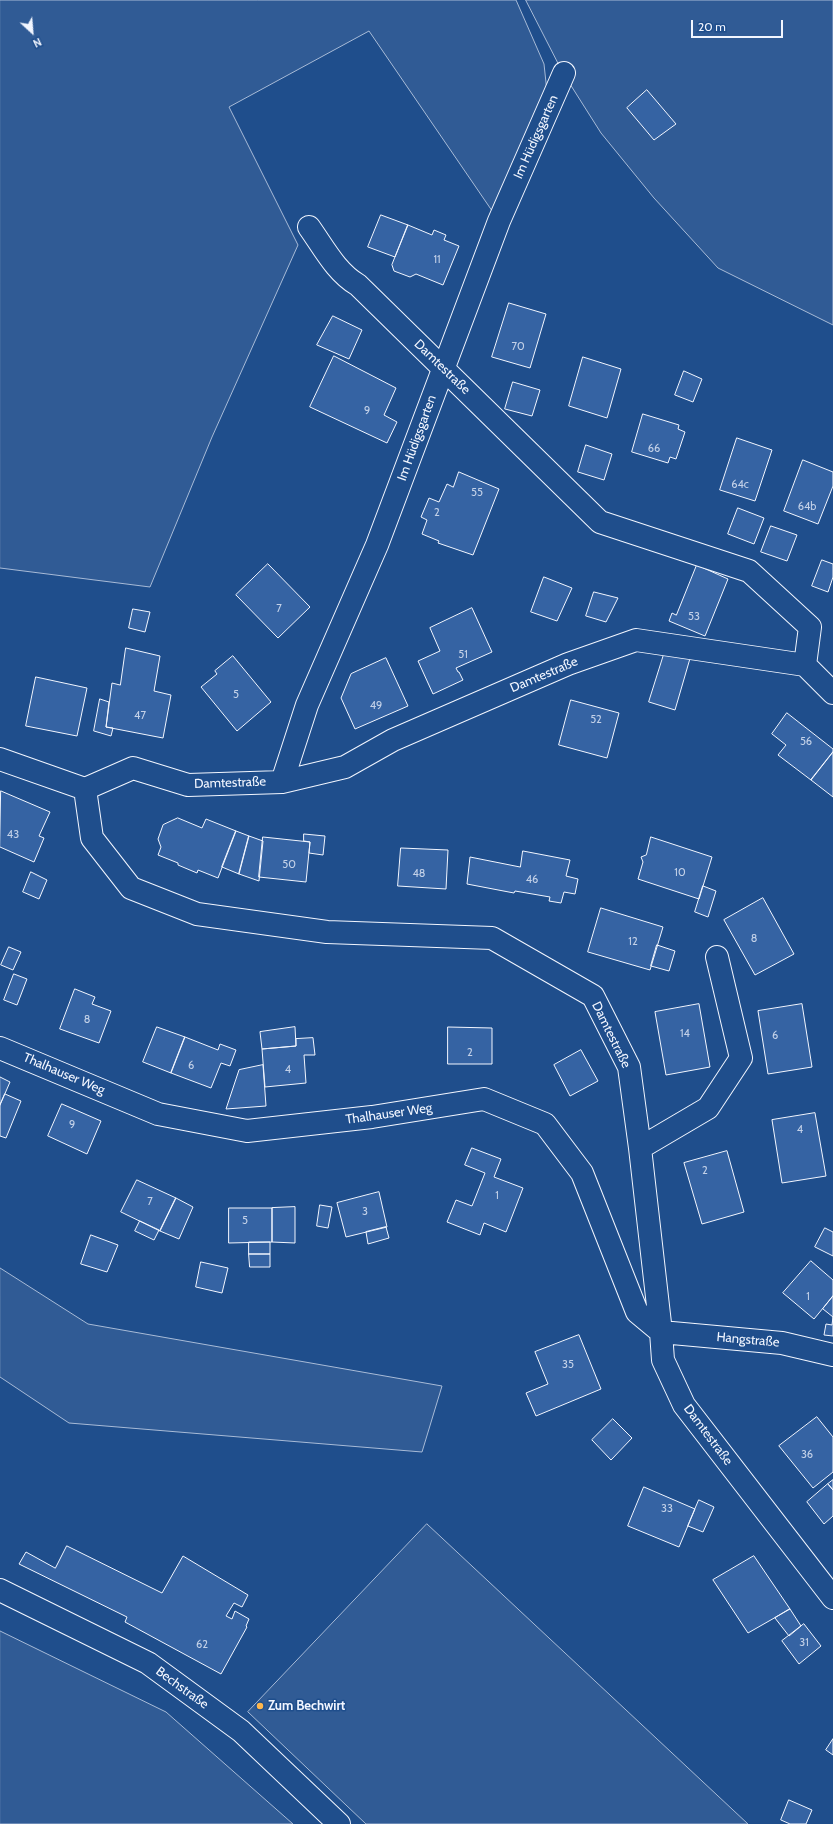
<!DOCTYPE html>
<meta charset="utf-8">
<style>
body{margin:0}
#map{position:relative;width:833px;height:1824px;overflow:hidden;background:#1f4e8c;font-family:Cabin,sans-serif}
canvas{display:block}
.north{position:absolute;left:12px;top:12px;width:40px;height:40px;-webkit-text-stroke:3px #1f4e8c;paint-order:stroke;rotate:154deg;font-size:11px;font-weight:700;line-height:16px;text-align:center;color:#f2f6ff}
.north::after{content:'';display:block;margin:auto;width:14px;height:18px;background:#f2f6ff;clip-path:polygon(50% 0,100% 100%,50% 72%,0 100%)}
.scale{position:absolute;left:691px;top:20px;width:92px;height:18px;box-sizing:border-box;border:2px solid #f2f6ff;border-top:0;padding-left:5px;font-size:12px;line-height:14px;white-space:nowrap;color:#f2f6ff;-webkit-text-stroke:3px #1f4e8c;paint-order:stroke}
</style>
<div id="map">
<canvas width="833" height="1824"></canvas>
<div class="north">N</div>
<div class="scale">20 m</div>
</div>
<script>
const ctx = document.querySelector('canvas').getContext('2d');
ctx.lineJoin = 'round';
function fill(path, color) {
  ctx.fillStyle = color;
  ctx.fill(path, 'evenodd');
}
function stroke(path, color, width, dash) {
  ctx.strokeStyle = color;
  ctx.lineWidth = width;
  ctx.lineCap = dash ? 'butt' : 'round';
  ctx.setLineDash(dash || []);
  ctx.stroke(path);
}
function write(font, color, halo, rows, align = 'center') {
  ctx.font = font + ' Cabin,sans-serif';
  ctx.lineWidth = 3;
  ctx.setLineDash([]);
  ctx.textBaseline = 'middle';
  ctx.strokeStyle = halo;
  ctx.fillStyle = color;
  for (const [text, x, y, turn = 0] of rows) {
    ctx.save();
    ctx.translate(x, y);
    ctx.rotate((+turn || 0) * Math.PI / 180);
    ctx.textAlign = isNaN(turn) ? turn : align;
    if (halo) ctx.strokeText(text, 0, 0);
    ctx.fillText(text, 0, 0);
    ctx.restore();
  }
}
const built = new Path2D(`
 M 0,0 L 516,0 L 544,64 L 547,92 L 499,221 L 369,31 L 229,107 L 298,245 L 212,437 L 150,587 L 0,568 Z
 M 526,0 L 833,0 L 833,325 L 718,268 L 654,198 L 601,133 L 563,73 Z
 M 0,1268 L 88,1324 L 442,1386 L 422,1452 L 69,1423 L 0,1377 Z
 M 427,1524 L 748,1824 L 366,1824 L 248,1712 Z
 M 0,1631 L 166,1712 L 293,1824 L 0,1824 Z`);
fill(built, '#305b95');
stroke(built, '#a8bbd7', 1);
const building = new Path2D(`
 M 647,90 L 676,124 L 654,140 L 627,108 Z
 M 381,215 L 408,225 L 395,257 L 368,247 Z
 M 408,225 L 432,235 L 434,230 L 446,235 L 444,240 L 459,246 L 443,285 L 416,274 L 410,277 L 394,271 L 392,265 Z
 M 509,303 L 546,314 L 530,368 L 492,357 Z
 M 333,316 L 362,330 L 349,359 L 317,345 Z
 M 334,356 L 396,388 L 384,415 L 397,422 L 387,443 L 310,407 Z
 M 583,357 L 621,369 L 607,418 L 569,406 Z
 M 684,371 L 702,379 L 693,402 L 675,395 Z
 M 513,382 L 540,390 L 532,416 L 505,409 Z
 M 643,414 L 679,425 L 678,429 L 685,432 L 676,459 L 670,457 L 668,463 L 632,452 Z
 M 737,438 L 772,450 L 755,501 L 720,490 Z
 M 586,445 L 612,454 L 604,480 L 578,472 Z
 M 803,460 L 833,472 L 833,486 L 818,524 L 784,511 Z
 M 459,472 L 499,489 L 473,555 L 438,543 L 439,541 L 422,534 L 427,520 L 421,517 L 429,498 L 439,502 L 447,484 L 453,487 Z
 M 738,508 L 764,518 L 754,544 L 728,534 Z
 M 771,526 L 797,535 L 787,561 L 761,552 Z
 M 822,560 L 833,564 L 833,577 L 828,592 L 812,586 Z
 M 268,564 L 310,607 L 278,638 L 236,595 Z
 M 697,565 L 728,579 L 705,636 L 669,621 L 672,613 L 676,615 Z
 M 544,577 L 572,588 L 557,621 L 531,612 Z
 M 594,592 L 618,598 L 606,622 L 586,616 Z
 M 472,608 L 492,652 L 456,668 L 458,672 L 459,672 L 463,680 L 433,694 L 418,661 L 440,651 L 430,628 Z
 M 133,609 L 150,612 L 145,632 L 129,628 Z
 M 126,648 L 160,656 L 154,691 L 171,695 L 163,738 L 106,727 L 112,683 L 120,685 Z
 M 666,648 L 691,655 L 675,710 L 649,702 Z
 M 233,656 L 271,702 L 237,731 L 201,687 L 217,674 L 215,671 Z
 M 386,658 L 408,706 L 355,729 L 341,698 L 351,674 Z
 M 36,677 L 87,688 L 77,736 L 26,726 Z
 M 100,699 L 109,702 L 106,727 L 113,728 L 111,736 L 94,731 Z
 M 571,700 L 619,713 L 607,758 L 559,745 Z
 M 787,713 L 833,749 L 833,752 L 811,780 L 778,755 L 786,745 L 772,734 Z
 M 833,752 L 833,797 L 811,780 Z
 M 1,791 L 50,812 L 39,836 L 44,838 L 34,862 L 0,847 Z
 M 178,818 L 202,828 L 206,819 L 236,831 L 218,878 L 198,870 L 197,873 L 178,865 L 178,863 L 158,855 L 161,847 L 158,839 L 163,825 Z
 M 236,831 L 249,836 L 239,874 L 222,867 Z
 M 304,834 L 325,836 L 323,855 L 309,853 L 310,842 L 304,841 Z
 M 249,836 L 263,841 L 259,881 L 239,874 Z
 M 263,837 L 310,842 L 306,882 L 259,877 Z
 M 651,837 L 712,857 L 699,899 L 638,879 L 643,862 L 641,857 L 646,855 Z
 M 401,848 L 448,850 L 446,889 L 398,886 Z
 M 523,851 L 570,860 L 566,876 L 578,879 L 575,894 L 564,892 L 561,903 L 549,901 L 550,897 L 515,891 L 514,893 L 467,884 L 470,857 L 520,867 Z
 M 31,872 L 47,880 L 39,899 L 23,892 Z
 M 703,886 L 716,891 L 708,917 L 695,912 Z
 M 763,898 L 794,954 L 755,975 L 724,920 Z
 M 601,908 L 663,927 L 650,970 L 588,952 Z
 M 657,945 L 675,951 L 669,971 L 651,966 Z
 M 9,947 L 21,952 L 13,970 L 1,965 Z
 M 14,974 L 27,979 L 17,1005 L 4,1000 Z
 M 75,989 L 95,997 L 92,1004 L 111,1011 L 99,1043 L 60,1029 Z
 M 699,1004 L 710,1067 L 666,1075 L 655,1012 Z
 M 802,1004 L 812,1067 L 768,1074 L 758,1011 Z
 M 157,1027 L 185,1037 L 171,1073 L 143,1062 Z
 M 295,1027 L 296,1046 L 262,1049 L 260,1032 Z
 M 448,1027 L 492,1028 L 492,1064 L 448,1064 Z
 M 185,1037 L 218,1050 L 220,1044 L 236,1050 L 230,1066 L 221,1063 L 211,1088 L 171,1073 Z
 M 313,1038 L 315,1055 L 304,1055 L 306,1083 L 265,1087 L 262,1049 L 296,1046 L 296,1039 Z
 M 581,1050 L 598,1081 L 570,1096 L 554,1065 Z
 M 263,1065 L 266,1106 L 226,1109 L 239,1070 Z
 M 0,1077 L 10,1082 L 0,1105 Z
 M 5,1094 L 21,1101 L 6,1138 L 0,1136 L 0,1105 Z
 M 62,1104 L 101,1121 L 87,1154 L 48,1136 Z
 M 815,1113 L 826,1176 L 782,1183 L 772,1120 Z
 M 472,1148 L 501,1159 L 494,1177 L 523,1188 L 506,1232 L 484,1223 L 480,1235 L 447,1222 L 456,1200 L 472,1206 L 485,1173 L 465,1165 Z
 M 727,1151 L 744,1212 L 702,1224 L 684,1163 Z
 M 137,1180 L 176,1198 L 160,1231 L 121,1212 Z
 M 379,1192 L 387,1227 L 346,1237 L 337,1203 Z
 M 176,1198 L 193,1207 L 179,1239 L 160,1231 Z
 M 320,1205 L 332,1207 L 328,1228 L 317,1226 Z
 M 295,1207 L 295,1243 L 272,1242 L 272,1208 Z
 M 229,1208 L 272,1208 L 272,1242 L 229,1243 Z
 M 140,1221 L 159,1230 L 154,1240 L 135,1231 Z
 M 386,1227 L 389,1238 L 368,1244 L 366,1232 Z
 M 825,1228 L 833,1232 L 833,1256 L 815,1247 Z
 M 91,1235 L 118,1245 L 107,1272 L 81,1264 Z
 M 249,1242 L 270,1242 L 270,1254 L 249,1254 Z
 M 249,1254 L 270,1254 L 270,1267 L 250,1267 Z
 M 811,1261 L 833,1280 L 833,1296 L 814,1319 L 783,1293 Z
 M 201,1262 L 228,1268 L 222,1293 L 196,1287 Z
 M 833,1296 L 833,1336 L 824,1335 L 826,1324 L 832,1325 L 833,1317 L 823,1309 Z
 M 579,1335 L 601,1389 L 536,1416 L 526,1393 L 548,1384 L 535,1352 Z
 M 817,1417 L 833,1437 L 833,1472 L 813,1488 L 779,1446 Z
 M 613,1419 L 632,1438 L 611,1460 L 592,1440 Z
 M 833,1480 L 833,1490 L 828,1484 Z
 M 828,1484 L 833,1490 L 833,1516 L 824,1524 L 807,1502 Z
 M 644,1487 L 695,1509 L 679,1547 L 628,1526 Z
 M 699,1500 L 714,1507 L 703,1532 L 688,1526 Z
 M 67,1546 L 162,1593 L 183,1556 L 248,1595 L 242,1607 L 234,1603 L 226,1616 L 232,1619 L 235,1611 L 249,1619 L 246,1626 L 247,1627 L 221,1674 L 125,1622 L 127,1617 L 19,1564 L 26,1552 L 55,1568 Z
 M 754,1556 L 790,1609 L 748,1633 L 713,1580 Z
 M 790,1609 L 801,1626 L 789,1636 L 775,1618 Z
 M 804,1624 L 821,1646 L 799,1664 L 782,1641 Z
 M 833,1739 L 833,1755 L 826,1750 Z
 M 789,1800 L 812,1810 L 806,1824 L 790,1824 L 781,1820 Z`);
fill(building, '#3563a3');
stroke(building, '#f2f6ff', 1);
const minor = new Path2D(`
 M 309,227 C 324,248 336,272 358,285 L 600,522 L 749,571 L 810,627 L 805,665
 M 805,665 L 636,640 L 568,664 L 393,740 L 345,767 L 282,782 L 188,785 L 133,768 L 85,789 L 92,838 L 131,888 L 197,914 L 327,932 L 492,938 L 593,996 L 629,1067 L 640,1148 L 661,1332 L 663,1360 L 684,1405 L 833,1598
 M 805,665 L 833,693
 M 0,759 L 85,789
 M 282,782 L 307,705 L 377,545 L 499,221 L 564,73
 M 0,1048 L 158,1114 L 247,1131 L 372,1117 L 484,1099 L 545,1124 L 582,1173 L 637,1312 L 661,1332
 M 640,1148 L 708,1108 L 741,1058 L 717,957
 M 661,1332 L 782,1343 L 833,1355`);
const major = new Path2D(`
 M 0,1590 L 148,1663 L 241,1731 L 339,1824`);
stroke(minor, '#f2f6ff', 24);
stroke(major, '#f2f6ff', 24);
stroke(minor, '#1f4e8c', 22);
stroke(major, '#1f4e8c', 22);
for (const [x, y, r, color] of [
 [260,1706,4,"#ffb74d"]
]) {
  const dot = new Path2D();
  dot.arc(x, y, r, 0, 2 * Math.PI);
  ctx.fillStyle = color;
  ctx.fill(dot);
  stroke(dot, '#1f4e8c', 1.5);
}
write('11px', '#c3d1e8', null, [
 ["11",437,260],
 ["70",518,347],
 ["9",367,411],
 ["66",654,449],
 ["64c",740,485],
 ["55",477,493],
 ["64b",807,507],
 ["2",437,513],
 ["7",279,609],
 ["53",694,617],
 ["51",463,655],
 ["5",236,695],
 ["49",376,706],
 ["47",140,716],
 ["52",596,720],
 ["56",806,742],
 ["43",13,835],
 ["50",289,865],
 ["10",680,873],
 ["48",419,874],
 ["46",532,880],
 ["8",754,939],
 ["12",633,942],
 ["8",87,1020],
 ["14",685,1034],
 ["6",775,1036],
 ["2",470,1053],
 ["6",191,1066],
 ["4",288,1070],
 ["9",72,1125],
 ["4",800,1130],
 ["2",705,1171],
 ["1",497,1196],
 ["7",150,1202],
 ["3",365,1212],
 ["5",245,1221],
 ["1",808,1297],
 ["35",568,1365],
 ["36",807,1455],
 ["33",667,1509],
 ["31",804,1643],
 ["62",202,1645]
]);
write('13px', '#f2f6ff', '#1f4e8c', [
 ["Im Hüdigsgarten",536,137,-66],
 ["Damtestraße",442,367,44],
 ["Im Hüdigsgarten",417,438,-70],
 ["Damtestraße",544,675,-23],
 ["Damtestraße",230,783,-2],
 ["Damtestraße",611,1035,64],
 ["Thalhauser Weg",64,1074,23],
 ["Thalhauser Weg",389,1114,-8],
 ["Hangstraße",748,1340,5],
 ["Damtestraße",708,1435,53],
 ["Bechstraße",182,1688,36]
]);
write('bold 13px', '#f2f6ff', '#1f4e8c', [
 ["Zum Bechwirt",268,1706]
], 'left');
</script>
